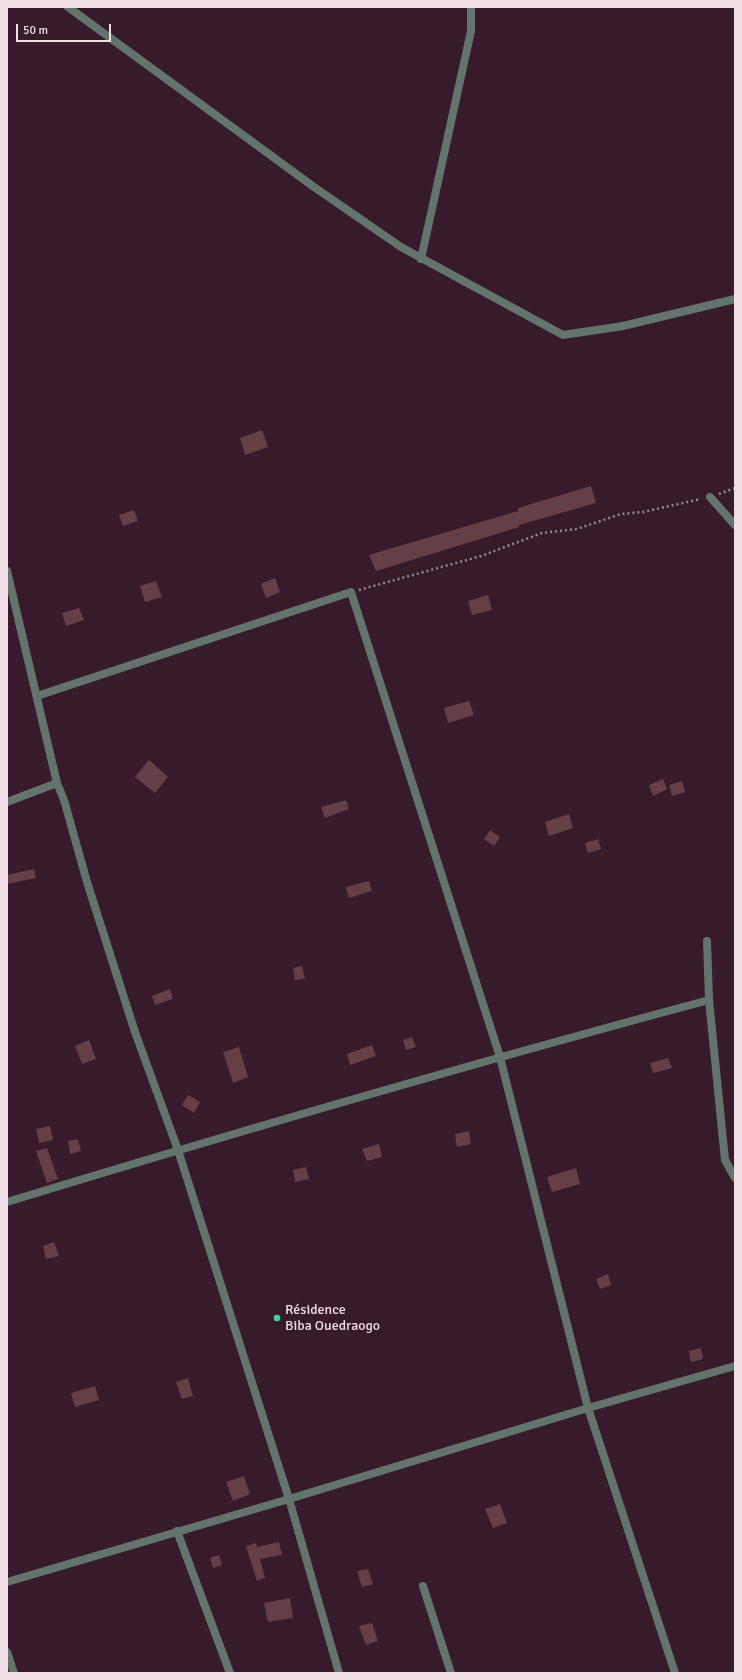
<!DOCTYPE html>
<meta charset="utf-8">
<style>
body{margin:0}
#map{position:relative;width:742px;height:1680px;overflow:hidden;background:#381b2b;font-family:Signika,sans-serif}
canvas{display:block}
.frame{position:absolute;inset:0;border:8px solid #f1dde6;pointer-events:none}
.scale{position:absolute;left:16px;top:24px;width:95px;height:18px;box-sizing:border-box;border:2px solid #f1dde6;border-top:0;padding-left:5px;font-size:12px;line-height:14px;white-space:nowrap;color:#f1dde6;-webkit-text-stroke:3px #381b2b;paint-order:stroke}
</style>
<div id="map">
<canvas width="742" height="1680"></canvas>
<div class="frame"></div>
<div class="scale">50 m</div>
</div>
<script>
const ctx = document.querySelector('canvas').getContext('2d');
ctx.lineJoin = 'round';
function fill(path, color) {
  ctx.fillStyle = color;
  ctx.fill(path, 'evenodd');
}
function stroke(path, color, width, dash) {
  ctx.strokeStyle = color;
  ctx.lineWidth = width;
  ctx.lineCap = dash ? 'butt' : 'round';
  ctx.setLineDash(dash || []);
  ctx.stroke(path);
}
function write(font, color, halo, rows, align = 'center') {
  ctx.font = font + ' Signika,sans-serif';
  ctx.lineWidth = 3.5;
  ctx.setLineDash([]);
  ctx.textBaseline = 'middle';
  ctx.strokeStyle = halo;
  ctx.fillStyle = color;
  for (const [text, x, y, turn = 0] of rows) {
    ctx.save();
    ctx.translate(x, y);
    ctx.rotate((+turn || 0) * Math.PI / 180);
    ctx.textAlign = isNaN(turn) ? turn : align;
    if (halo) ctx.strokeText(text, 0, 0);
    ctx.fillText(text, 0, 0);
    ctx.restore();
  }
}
fill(new Path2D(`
 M 262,430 L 268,447 L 245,455 L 240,438 Z
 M 591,486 L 596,503 L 519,525 L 519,527 L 490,536 L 376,571 L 369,555 L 518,511 L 518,508 Z
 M 134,510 L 138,521 L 123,526 L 119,515 Z
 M 275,578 L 280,592 L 266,598 L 261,584 Z
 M 156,581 L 162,597 L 145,602 L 140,586 Z
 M 488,595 L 492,610 L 472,615 L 468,601 Z
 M 79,608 L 84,620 L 66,626 L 62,613 Z
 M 469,701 L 474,715 L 448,723 L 444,708 Z
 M 149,760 L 168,777 L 155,793 L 135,777 Z
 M 663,779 L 667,789 L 653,796 L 649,785 Z
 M 682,781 L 685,792 L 672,796 L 669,785 Z
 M 346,800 L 349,809 L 325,818 L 321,807 Z
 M 569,814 L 573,828 L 549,836 L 545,822 Z
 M 490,830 L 500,837 L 494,846 L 484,839 Z
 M 598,839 L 601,849 L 588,853 L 585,843 Z
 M 34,869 L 36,878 L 7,884 L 7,875 Z
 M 369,881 L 372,891 L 349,898 L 346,887 Z
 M 302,966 L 305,979 L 295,980 L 293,968 Z
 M 170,989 L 173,999 L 155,1005 L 152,996 Z
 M 412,1037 L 416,1047 L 406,1050 L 403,1040 Z
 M 89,1040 L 96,1059 L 82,1064 L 75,1046 Z
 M 372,1045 L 376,1056 L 350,1065 L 347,1054 Z
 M 239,1047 L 248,1077 L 233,1083 L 223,1052 Z
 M 668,1058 L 672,1068 L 653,1073 L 650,1063 Z
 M 188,1095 L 200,1102 L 194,1113 L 182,1105 Z
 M 50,1126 L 53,1140 L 39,1143 L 36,1129 Z
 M 469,1131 L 471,1144 L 457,1147 L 455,1134 Z
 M 78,1139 L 81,1151 L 70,1154 L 68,1141 Z
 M 379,1144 L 382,1157 L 367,1161 L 362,1149 Z
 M 47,1148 L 58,1179 L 47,1183 L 36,1151 Z
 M 306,1167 L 309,1179 L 295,1182 L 293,1170 Z
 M 576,1168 L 580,1184 L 552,1192 L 547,1177 Z
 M 54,1242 L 59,1256 L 46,1259 L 43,1246 Z
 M 608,1274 L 611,1285 L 600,1289 L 596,1279 Z
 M 701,1348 L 703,1359 L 691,1362 L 689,1351 Z
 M 188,1378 L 193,1396 L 182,1399 L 176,1382 Z
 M 95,1386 L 99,1400 L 75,1407 L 71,1393 Z
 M 244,1476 L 250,1494 L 233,1501 L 226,1482 Z
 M 500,1504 L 507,1523 L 493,1528 L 485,1509 Z
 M 279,1542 L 282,1555 L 260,1559 L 265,1578 L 257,1581 L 246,1546 L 256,1543 L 257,1547 Z
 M 219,1555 L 222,1565 L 213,1568 L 210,1558 Z
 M 368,1569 L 373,1584 L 362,1587 L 357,1571 Z
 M 290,1598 L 293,1618 L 268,1622 L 264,1603 Z
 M 372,1623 L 378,1641 L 366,1645 L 359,1626 Z`), '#644046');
stroke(new Path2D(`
 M 719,494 L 735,488
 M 359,590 L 481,556 L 542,533 L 577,529 L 621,514 L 643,512 L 701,499`), '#9d8591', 2.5, [2, 3]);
stroke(new Path2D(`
 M 68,7 L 314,187 L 401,247 L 563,335 L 623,326 L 735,299
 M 421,259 L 471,31 L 471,7
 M 710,497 L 735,525
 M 7,571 L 57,783 L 64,800 L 87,882 L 135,1032 L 178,1150 L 289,1499 L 339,1673
 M 37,696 L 351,592 L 500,1057 L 588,1408 L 675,1673
 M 7,802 L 57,783
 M 707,941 L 709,1000 L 725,1160 L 735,1178
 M 7,1202 C 240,1131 474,1063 709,1000
 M 177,1531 L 230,1673
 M 7,1582 L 289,1499 L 588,1408 L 735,1366
 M 423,1586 L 451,1673
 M 7,1652 L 14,1673`), '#63746d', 8);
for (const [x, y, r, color] of [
 [277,1318,4,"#39d4a5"]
]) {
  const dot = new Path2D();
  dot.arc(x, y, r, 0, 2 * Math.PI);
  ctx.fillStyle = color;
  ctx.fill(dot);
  stroke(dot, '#381b2b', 1.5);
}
write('14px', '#f1dde6', '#381b2b', [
 ["Résidence",285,1310],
 ["Biba Ouedraogo",285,1326]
], 'left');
</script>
